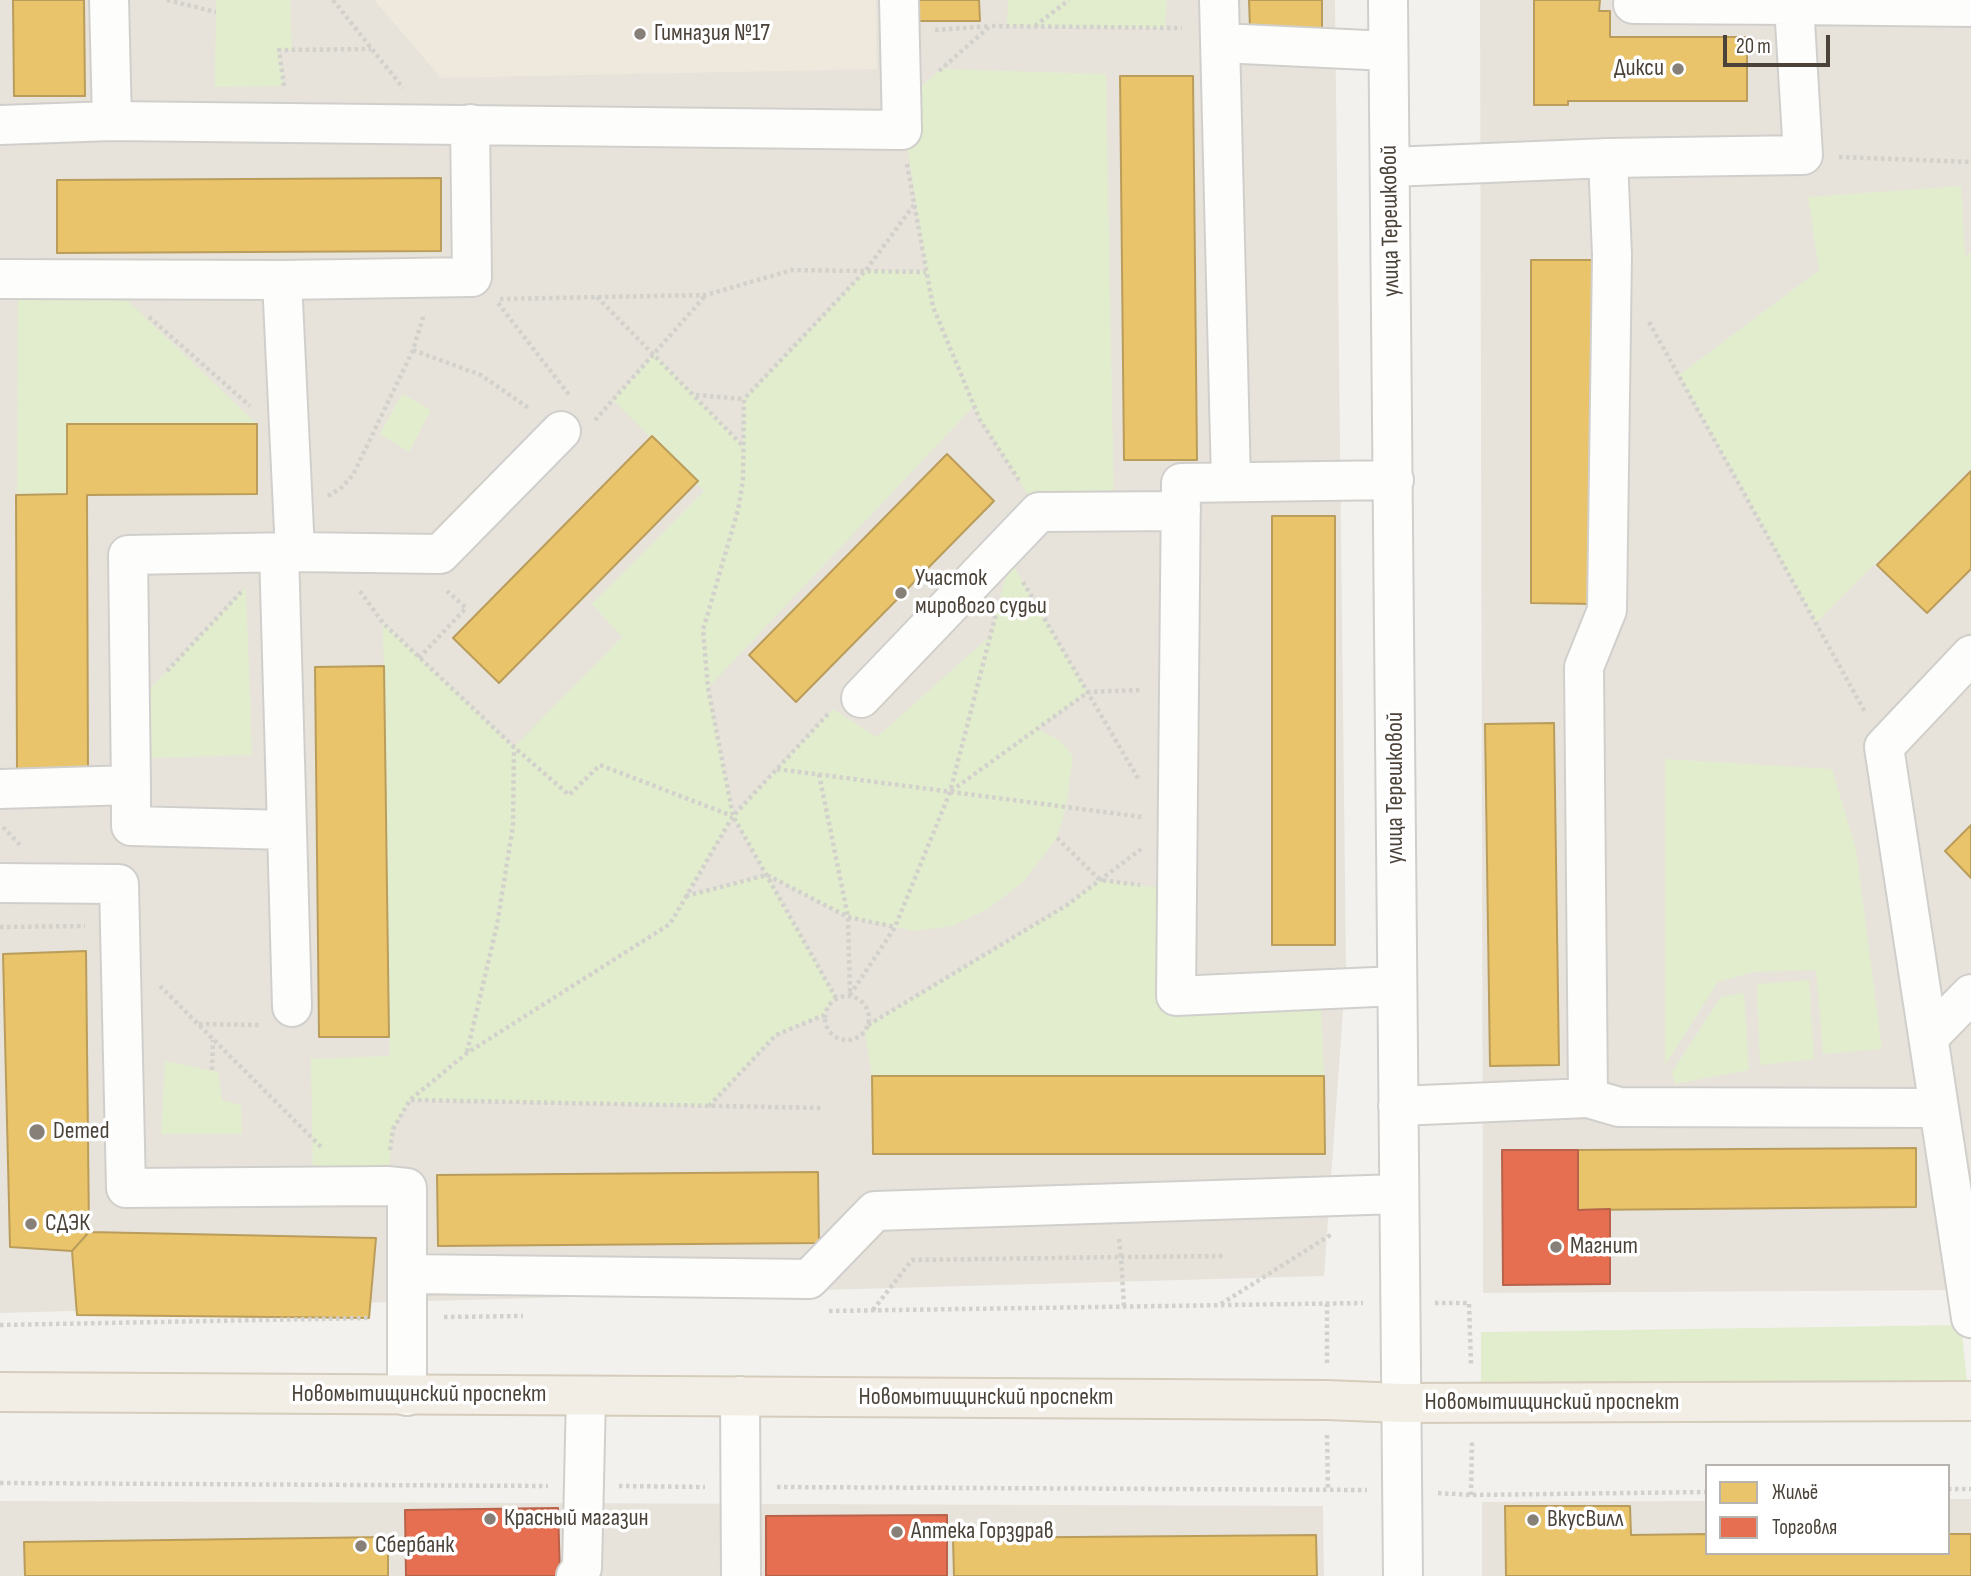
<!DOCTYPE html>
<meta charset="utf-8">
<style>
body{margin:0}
#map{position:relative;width:1971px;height:1576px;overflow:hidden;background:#f3f1ee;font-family:"Sofia Sans Condensed",sans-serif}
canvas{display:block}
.legend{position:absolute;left:1705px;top:1464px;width:245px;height:91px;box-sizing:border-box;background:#fff;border:2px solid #b7b4b0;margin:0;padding:9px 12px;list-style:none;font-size:21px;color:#4b4339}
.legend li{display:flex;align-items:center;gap:14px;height:35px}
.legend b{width:35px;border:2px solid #b7b4b0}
.scale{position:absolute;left:1723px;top:35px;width:107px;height:32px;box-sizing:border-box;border:4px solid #4b4339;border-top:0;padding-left:9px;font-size:21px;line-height:24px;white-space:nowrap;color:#4b4339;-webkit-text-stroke:5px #fff;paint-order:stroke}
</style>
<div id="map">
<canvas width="1971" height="1576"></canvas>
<ul class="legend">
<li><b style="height:19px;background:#e9c46a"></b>Жильё</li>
<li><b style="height:19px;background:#e76f51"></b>Торговля</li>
</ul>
<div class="scale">20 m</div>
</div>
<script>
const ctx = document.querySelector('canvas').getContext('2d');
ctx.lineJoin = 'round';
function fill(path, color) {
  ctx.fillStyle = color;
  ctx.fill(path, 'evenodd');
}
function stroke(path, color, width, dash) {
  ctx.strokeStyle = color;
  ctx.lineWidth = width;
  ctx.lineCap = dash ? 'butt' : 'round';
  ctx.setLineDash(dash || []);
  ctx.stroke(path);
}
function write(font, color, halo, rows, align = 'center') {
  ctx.font = font + ' "Sofia Sans Condensed",sans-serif';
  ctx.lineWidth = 7;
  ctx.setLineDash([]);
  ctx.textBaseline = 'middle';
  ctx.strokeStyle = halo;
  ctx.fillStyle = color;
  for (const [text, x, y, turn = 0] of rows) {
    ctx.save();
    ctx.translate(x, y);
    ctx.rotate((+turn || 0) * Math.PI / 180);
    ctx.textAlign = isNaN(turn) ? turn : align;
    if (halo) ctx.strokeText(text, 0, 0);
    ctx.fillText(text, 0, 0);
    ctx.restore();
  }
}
fill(new Path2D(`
 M 0,0 L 1335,0 L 1346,969 L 1324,1276 L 0,1313 Z
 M 1480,0 L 1971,0 L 1971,1290 L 1483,1293 Z
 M 1948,1499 L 1971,1499 L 1971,1576 L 1482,1576 L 1482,1502 L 1707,1501 L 1707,1553 L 1948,1553 Z
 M 0,1501 L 1323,1506 L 1324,1576 L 0,1576 Z`), '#e7e3db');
fill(new Path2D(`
 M 374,0 L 876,0 L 877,69 L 441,78 Z`), '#eee8dd');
fill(new Path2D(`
 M 216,0 L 290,0 L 292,50 L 279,50 L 284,86 L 215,87 Z
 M 1008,0 L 1167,0 L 1165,28 L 1007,26 Z
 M 941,69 L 1106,74 L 1114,511 L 1039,512 L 980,420 L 973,407 L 708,688 L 734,815 L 833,709 L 877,737 L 991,635 L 1010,560 L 1088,692 L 1037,729 C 1056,738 1061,739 1073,757 L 1066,807 L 1057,838 L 1024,881 L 988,909 L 952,926 L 914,931 L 848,917 L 768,876 L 836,998 L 827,1008 L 824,1015 L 776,1035 L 709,1106 L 410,1100 L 393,1129 L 387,1186 L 313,1187 L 311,1059 L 390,1056 L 383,623 L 514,747 L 622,637 L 592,604 L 704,491 L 613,400 L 654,354 L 743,445 L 744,399 L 866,270 L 926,271 L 901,104 ZM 733,817 L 766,875 L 687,895 Z
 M 1961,186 L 1965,256 L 1971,253 L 1971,468 L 1816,623 L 1679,375 L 1819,270 L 1808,197 Z
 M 18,279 L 106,280 L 257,424 L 67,424 L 67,494 L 17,495 Z
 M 402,394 L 431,410 L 409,452 L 380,434 Z
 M 246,587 L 252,755 L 151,758 L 147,692 Z
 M 1665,759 L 1832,769 L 1856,849 L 1882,1049 L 1823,1054 L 1816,970 L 1754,972 L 1718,982 L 1665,1065 Z
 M 1100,880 L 1178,890 L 1177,996 L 1320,989 L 1324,1076 L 872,1076 L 865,1032 L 868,1025 L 1067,905 Z
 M 1809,980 L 1814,1059 L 1760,1065 L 1757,984 Z
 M 1744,993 L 1749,1070 L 1675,1084 L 1672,1072 L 1721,997 Z
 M 165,1061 L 218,1072 L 222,1100 L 241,1105 L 242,1134 L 161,1134 Z
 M 1961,1325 L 1968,1390 L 1481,1390 L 1481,1332 Z`), '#e2edce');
const homes = new Path2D(`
 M 13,0 L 84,0 L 85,96 L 14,96 Z
 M 913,0 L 979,0 L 980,21 L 913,21 Z
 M 1249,0 L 1322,0 L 1322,28 L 1250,29 Z
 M 1534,0 L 1600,0 L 1599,11 L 1610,11 L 1610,37 L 1747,37 L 1747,101 L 1568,101 L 1568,105 L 1534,105 Z
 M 1120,76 L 1193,76 L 1197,460 L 1124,460 Z
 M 441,178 L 441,251 L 57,253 L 57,180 Z
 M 1531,260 L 1594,260 L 1594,604 L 1531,603 Z
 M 67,424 L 257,424 L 257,494 L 87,495 L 88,775 L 17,775 L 16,495 L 67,494 Z
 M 652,436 L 698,481 L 499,683 L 453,638 Z
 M 947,454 L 994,501 L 796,702 L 749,655 Z
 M 1971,471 L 1971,569 L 1927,613 L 1877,565 Z
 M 1272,516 L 1335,516 L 1335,945 L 1272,945 Z
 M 384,666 L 389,1037 L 319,1037 L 315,667 Z
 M 1554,723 L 1559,1065 L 1490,1066 L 1485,724 Z
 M 1971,825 L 1971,878 L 1945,851 Z
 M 86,951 L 89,1232 L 72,1251 L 10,1247 L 3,954 Z
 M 872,1076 L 1324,1076 L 1325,1154 L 873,1154 Z
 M 1916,1148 L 1916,1207 L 1578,1210 L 1578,1150 Z
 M 818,1172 L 819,1243 L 438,1246 L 437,1175 Z
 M 89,1232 L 376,1238 L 369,1318 L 77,1315 L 72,1251 Z
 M 1505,1506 L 1630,1506 L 1631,1535 L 1707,1534 L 1707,1553 L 1948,1553 L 1948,1534 L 1971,1534 L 1971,1576 L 1506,1576 Z
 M 1316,1535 L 1317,1576 L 954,1576 L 953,1538 Z
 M 388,1537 L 388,1576 L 25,1576 L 24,1542 Z`);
fill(homes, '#e9c46a');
stroke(homes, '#ba9d5b', 2);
const shops = new Path2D(`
 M 1502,1150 L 1578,1150 L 1578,1210 L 1610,1209 L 1610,1284 L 1503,1285 Z
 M 558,1508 L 560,1576 L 406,1576 L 405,1510 Z
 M 947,1515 L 947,1576 L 766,1576 L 766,1516 Z`);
fill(shops, '#e76f51');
stroke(shops, '#b8624a', 2);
const minor = new Path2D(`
 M 109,0 L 112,121
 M 1219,0 L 1231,482
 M 1388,0 L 1403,1576
 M 1633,4 L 1794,5
 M 1221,43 L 1388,51
 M 0,125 L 112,121 L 902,130 L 899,0
 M 1391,167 L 1608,158 L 1803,155 L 1794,5 L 1971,7
 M 0,279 L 282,280 L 295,552 L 128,555 L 131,785 L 0,789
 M 282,280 L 472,277 L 470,124
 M 1394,480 L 1181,483 L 1176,996 L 1397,986
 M 295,552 L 440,554 L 561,431
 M 1971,655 L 1884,747 L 1971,1318
 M 861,698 L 1039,512 L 1181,511
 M 131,785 L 131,826 L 287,830 L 279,552
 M 287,830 L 292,1007
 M 0,883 L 119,884 L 126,1188 L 387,1186 L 407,1188 L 407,1396
 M 1929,1037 L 1971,994
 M 1588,1098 L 1619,1107 L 1939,1108
 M 1398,1106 L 1588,1098 L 1584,667 L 1607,610 L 1612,255 L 1608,158
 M 407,1274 L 809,1279 L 875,1211 L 1399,1194
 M 740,1396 L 741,1576
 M 576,1576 L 582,1568 L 586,1396`);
const major = new Path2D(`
 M 0,1392 L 1327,1400 L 1401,1403 L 1971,1401`);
stroke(minor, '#d1cfcb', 42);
stroke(major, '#d5ccbb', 42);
stroke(new Path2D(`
 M 167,0 L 216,12
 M 333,0 L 403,88
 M 1035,26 L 1069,0
 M 935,30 L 989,26
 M 939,71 L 990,26 L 1182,28
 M 284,86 L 279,50 L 371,49
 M 1839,157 L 1971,162
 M 907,164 L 933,307 L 980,420 L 1020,482
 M 597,297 L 742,445
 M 500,299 L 706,295 L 792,270 L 926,272
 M 498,303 L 570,396
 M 149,317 L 250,406
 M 1649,322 L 1865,712
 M 413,350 L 481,375 L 530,409
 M 696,395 L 744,399
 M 595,420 L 706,295
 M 328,496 L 341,488 L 353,475 L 413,350 L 424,314
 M 1023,582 L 1139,780
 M 360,591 L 383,623 L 514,747 L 569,795 L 600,765 L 732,816
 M 419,658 L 466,608 L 447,591
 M 167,671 L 242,591
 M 777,769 L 1142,817
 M 819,774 L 848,917 L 850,995
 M 951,791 L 1088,692 L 1141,690
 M 3,827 L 21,846
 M 1057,838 L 1100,880 L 1140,885
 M 686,896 L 767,875 L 848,917 L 895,927
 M 0,927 L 85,926
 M 160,986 L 322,1148
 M 850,995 L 895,927 L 950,792 L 997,610
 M825 1018a22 22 0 1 1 44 0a22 22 0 1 1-44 0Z
 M 836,998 L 733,816 L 708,688 L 703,630 L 738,510 L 743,481 L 744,399 L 866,270 L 914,205
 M 199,1024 L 260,1025
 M 868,1025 L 1067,905 L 1141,849
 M 467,1052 L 497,925 L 513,826 L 514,748
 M 212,1070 L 213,1040
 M 411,1100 L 823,1108
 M 709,1106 L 776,1035 L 824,1015
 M 390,1150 L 393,1129 L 410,1100 L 467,1053 L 670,924 L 733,816 L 829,713
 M 1435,1303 L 1469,1303 L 1471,1365
 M 1221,1304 L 1332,1234
 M 1124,1306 L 1121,1257 L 1226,1256
 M 873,1310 L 912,1260 L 1121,1257 L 1119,1239
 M 829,1311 L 1363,1303
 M 444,1317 L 523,1316
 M 0,1325 L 369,1318
 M 1327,1363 L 1327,1303
 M 1327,1435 L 1328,1490
 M 0,1483 L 548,1486
 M 619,1486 L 705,1487
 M 777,1487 L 1367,1490
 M 1948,1489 L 1971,1489
 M 1438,1493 L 1471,1495 L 1707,1492
 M 1471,1495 L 1472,1440`), '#d3d1cc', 4.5, [3.5, 3.5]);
stroke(minor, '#fdfdfc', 38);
stroke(major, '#f2eee6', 38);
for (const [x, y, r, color] of [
 [640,34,7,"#868078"],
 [1678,69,7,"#868078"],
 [901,593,7,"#868078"],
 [37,1132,9,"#868078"],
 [31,1224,7,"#868078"],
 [1556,1247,7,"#868078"],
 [490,1519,7,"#868078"],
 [1533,1520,7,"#868078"],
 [897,1532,7,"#868078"],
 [361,1546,7,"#868078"]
]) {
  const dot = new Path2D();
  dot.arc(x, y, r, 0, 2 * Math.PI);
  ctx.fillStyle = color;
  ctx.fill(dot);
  stroke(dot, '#fff', 2.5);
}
write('24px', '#4b4339', '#fff', [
 ["Гимназия №17",654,34],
 ["Дикси",1664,69,"right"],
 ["Участок",915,579],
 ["мирового судьи",915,607],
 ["Demed",53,1132],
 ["СДЭК",45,1224],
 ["Магнит",1570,1247],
 ["Красный магазин",504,1519],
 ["ВкусВилл",1547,1520],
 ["Аптека Горздрав",911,1532],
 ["Сбербанк",375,1546]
], 'left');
write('24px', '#4b4339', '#fff', [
 ["улица Терешковой",1391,221,-91],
 ["улица Терешковой",1396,788,-90],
 ["Новомытищинский проспект",419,1395],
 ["Новомытищинский проспект",986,1398],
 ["Новомытищинский проспект",1552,1403]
]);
</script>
